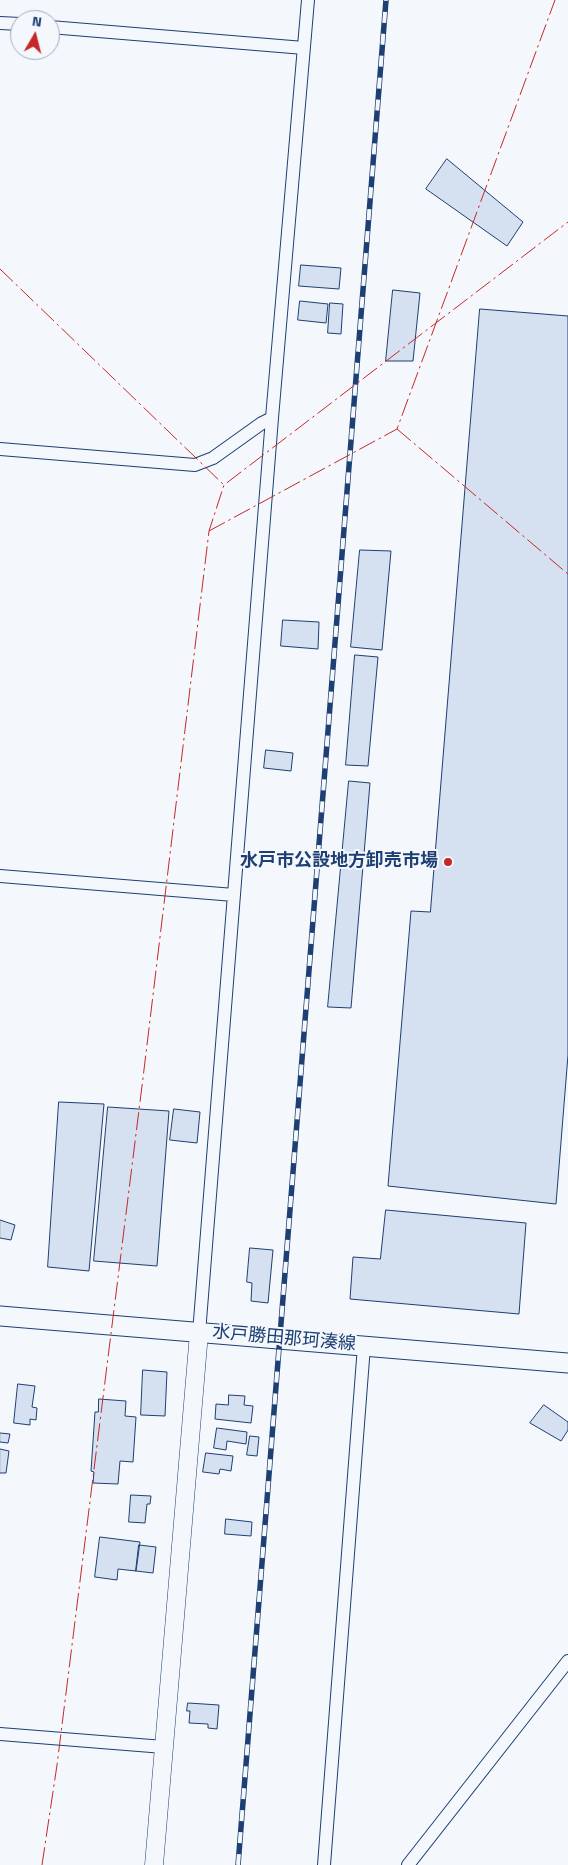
<!DOCTYPE html>
<meta charset="utf-8">
<style>
body{margin:0}
#map{position:relative;width:568px;height:1865px;overflow:hidden;background:#f4f7fb;font-family:"Titillium Web",sans-serif}
canvas{display:block}
.north{position:absolute;left:10px;top:10px;width:50px;height:50px;box-sizing:border-box;background:#f4f7fb;border:1px solid #9eadc5;border-radius:50%;rotate:8deg;font-size:14px;font-weight:700;line-height:20px;text-align:center;color:#1d3f73}
.north::after{content:'';display:block;margin:auto;width:18px;height:22px;background:#c62828;clip-path:polygon(50% 0,100% 100%,50% 72%,0 100%)}
</style>
<div id="map">
<canvas width="568" height="1865"></canvas>
<div class="north">N</div>
</div>
<script>
const ctx = document.querySelector('canvas').getContext('2d');
ctx.lineJoin = 'round';
function fill(path, color) {
  ctx.fillStyle = color;
  ctx.fill(path, 'evenodd');
}
function stroke(path, color, width, dash) {
  ctx.strokeStyle = color;
  ctx.lineWidth = width;
  ctx.lineCap = dash ? 'butt' : 'round';
  ctx.setLineDash(dash || []);
  ctx.stroke(path);
}
function write(font, color, halo, rows, align = 'center') {
  ctx.font = font + ' "Titillium Web","Noto Sans JP",sans-serif';
  ctx.lineWidth = 4;
  ctx.setLineDash([]);
  ctx.textBaseline = 'middle';
  ctx.strokeStyle = halo;
  ctx.fillStyle = color;
  for (const [text, x, y, turn = 0] of rows) {
    ctx.save();
    ctx.translate(x, y);
    ctx.rotate((+turn || 0) * Math.PI / 180);
    ctx.textAlign = isNaN(turn) ? turn : align;
    if (halo) ctx.strokeText(text, 0, 0);
    ctx.fillText(text, 0, 0);
    ctx.restore();
  }
}
const building = new Path2D(`
 M 447,159 L 523,222 L 507,246 L 426,189 Z
 M 301,265 L 341,268 L 339,289 L 299,286 Z
 M 393,290 L 420,293 L 413,361 L 386,361 Z
 M 300,301 L 328,304 L 326,323 L 298,320 Z
 M 330,303 L 343,304 L 341,334 L 328,333 Z
 M 480,309 L 568,316 L 568,1055 L 556,1204 L 388,1186 L 411,911 L 430,912 Z
 M 360,550 L 391,551 L 382,650 L 351,647 Z
 M 283,620 L 319,622 L 318,649 L 281,646 Z
 M 355,655 L 378,657 L 368,766 L 346,765 Z
 M 266,750 L 293,753 L 291,771 L 264,768 Z
 M 349,781 L 370,783 L 351,1008 L 328,1007 Z
 M 59,1102 L 104,1104 L 89,1271 L 48,1267 Z
 M 108,1107 L 169,1111 L 157,1266 L 94,1261 Z
 M 174,1109 L 200,1112 L 197,1143 L 170,1140 Z
 M 386,1210 L 526,1223 L 519,1314 L 350,1299 L 353,1257 L 380,1259 Z
 M 0,1220 L 15,1225 L 11,1240 L 0,1238 Z
 M 250,1248 L 273,1250 L 268,1303 L 251,1301 L 252,1283 L 247,1282 Z
 M 143,1370 L 167,1372 L 165,1416 L 141,1415 Z
 M 18,1384 L 35,1386 L 32,1407 L 37,1408 L 36,1420 L 30,1419 L 30,1425 L 14,1423 Z
 M 229,1395 L 245,1396 L 244,1405 L 253,1406 L 251,1423 L 215,1419 L 216,1404 L 228,1405 Z
 M 99,1399 L 126,1401 L 125,1416 L 136,1417 L 133,1462 L 120,1461 L 118,1484 L 93,1483 L 94,1472 L 91,1471 L 95,1412 L 98,1412 Z
 M 544,1405 L 568,1422 L 568,1430 L 561,1441 L 530,1423 Z
 M 217,1428 L 247,1432 L 246,1444 L 227,1441 L 226,1450 L 214,1448 Z
 M 0,1433 L 10,1434 L 8,1443 L 0,1442 Z
 M 250,1436 L 259,1437 L 257,1456 L 247,1455 Z
 M 0,1449 L 9,1451 L 6,1473 L 0,1473 Z
 M 206,1453 L 233,1456 L 231,1471 L 220,1469 L 219,1474 L 203,1472 Z
 M 131,1495 L 151,1496 L 150,1504 L 147,1504 L 145,1523 L 129,1522 Z
 M 226,1519 L 252,1522 L 251,1536 L 225,1534 Z
 M 100,1537 L 140,1542 L 136,1571 L 118,1569 L 117,1580 L 95,1577 Z
 M 139,1545 L 156,1547 L 153,1573 L 136,1571 Z
 M 188,1703 L 219,1705 L 217,1729 L 208,1728 L 208,1724 L 189,1723 L 190,1711 L 187,1711 Z`);
fill(building, '#d5e0f0');
stroke(building, '#1d3f73', 1);
const street = new Path2D(`
 M 0,23 L 20,24
 M 50,27 L 304,48
 M 0,449 L 195,465 L 213,458 L 262,423 L 272,418
 M 0,876 L 234,895
 M 199,1333 L 272,418 L 308,0
 M 0,1734 L 164,1747
 M 324,1865 L 364,1346
 M 408,1865 L 568,1661`);
const secondary = new Path2D(`
 M 154,1865 L 199,1333`);
const primary = new Path2D(`
 M 0,1316 L 568,1363`);
stroke(street, '#1d3f73', 14);
stroke(secondary, '#1d3f73', 19);
stroke(primary, '#1d3f73', 21);
stroke(street, '#f4f7fb', 12);
stroke(secondary, '#f4f7fb', 18);
stroke(primary, '#f4f7fb', 19);
const rail = new Path2D(`
 M 238,1865 L 386,0`);
stroke(rail, '#1d3f73', 5.5);
stroke(rail, '#f4f7fb', 4, [11]);
stroke(new Path2D(`
 M 0,269 L 224,485
 M 397,429 L 568,574
 M 209,531 L 397,429 L 555,0
 M 42,1865 L 57,1765 L 143,1078 L 209,531 L 224,485 L 568,222`), '#c62828', 1, [18, 4, 2.5, 4]);
for (const [x, y, r, color] of [
 [448,862,5,"#c62828"]
]) {
  const dot = new Path2D();
  dot.arc(x, y, r, 0, 2 * Math.PI);
  ctx.fillStyle = color;
  ctx.fill(dot);
  stroke(dot, '#f4f7fb', 2);
}
write('bold 18px', '#1d3f73', '#f4f7fb', [
 ["水戸市公設地方卸売市場",438,862]
], 'right');
write('18px', '#1d3f73', '#f4f7fb', [
 ["水戸勝田那珂湊線",284,1339,5]
]);
</script>
